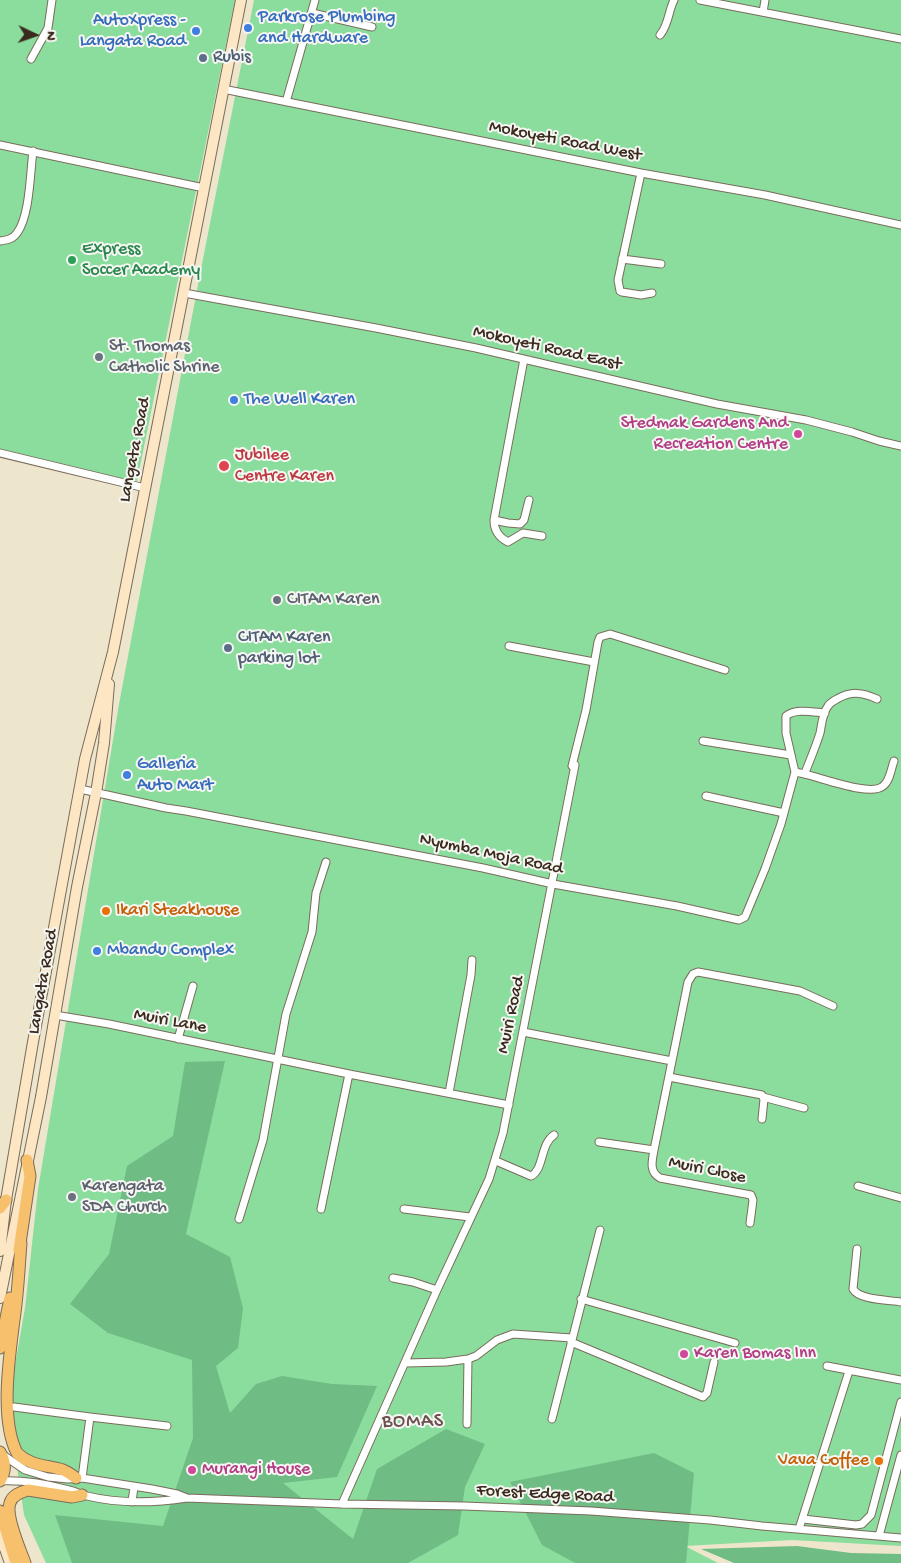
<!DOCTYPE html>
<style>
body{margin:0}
#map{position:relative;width:901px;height:1563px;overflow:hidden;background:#ede6cc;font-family:"Gochi Hand",sans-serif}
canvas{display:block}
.north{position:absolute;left:10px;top:10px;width:50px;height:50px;-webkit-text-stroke:4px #f6f6f2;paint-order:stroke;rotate:93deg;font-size:14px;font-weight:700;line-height:20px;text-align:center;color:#3b2a1e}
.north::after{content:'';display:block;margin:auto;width:18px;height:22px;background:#3b2a1e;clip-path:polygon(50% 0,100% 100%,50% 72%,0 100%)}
</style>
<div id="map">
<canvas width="901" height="1563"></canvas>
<div class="north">N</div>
</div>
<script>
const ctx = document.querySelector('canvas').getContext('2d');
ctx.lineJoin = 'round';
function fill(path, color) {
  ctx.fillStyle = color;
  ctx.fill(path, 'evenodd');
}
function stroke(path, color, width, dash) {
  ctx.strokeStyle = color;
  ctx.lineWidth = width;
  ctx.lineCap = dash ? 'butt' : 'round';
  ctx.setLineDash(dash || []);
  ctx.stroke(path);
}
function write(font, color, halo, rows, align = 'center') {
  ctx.font = font + ' "Gochi Hand",sans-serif';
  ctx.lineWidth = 4;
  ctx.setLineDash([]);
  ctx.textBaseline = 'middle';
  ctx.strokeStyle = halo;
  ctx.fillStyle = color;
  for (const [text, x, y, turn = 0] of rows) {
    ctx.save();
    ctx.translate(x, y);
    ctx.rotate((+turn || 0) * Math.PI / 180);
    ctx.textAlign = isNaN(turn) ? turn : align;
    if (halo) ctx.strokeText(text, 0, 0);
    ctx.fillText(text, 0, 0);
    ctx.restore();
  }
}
fill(new Path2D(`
 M 0,0 L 235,0 L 137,481 L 0,455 Z
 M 254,0 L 901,0 L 901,1546 L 792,1540 L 685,1546 L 718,1563 L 46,1563 L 24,1515 L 10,1419 L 11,1388 L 25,1308 L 38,1189 L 119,704 L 200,274 Z`), '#8bdd9e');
fill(new Path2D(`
 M 225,1061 L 186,1234 L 230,1257 L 243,1308 L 238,1348 L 216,1366 L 230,1413 L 256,1384 L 282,1376 L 332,1384 L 377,1386 L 337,1477 L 283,1483 L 353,1539 L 377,1469 L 446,1429 L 485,1444 L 465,1487 L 458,1535 L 408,1563 L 72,1563 L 55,1515 L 163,1526 L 193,1438 L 192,1360 L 108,1333 L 70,1304 L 109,1254 L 127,1166 L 173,1136 L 185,1062 Z
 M 654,1453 L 694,1473 L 686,1563 L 575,1563 L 542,1545 L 510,1482 Z
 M 797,1546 L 851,1553 L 901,1554 L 901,1563 L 734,1563 L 701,1549 Z`), '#70bc85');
const minor = new Path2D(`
 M 700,0 L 901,39
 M 763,12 L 765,0
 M 312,13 L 372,27
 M 660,35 C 669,24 668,12 674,0
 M 31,59 L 48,28 L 52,0
 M 223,89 L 641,173 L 765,195 L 901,225
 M 286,102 L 315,0
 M 0,145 L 204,188
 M 641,173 L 618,280 L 620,291 L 622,292 L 641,295 L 652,293
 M 0,241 C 7,240 13,239 17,233 C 30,216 30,173 33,151
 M 622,259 L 661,264
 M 184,293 L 376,328 L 476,348 L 717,404 L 806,420 L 852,432 L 879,441 L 901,446
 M 524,359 L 494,520 C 494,530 498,537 508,542 L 523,533 L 542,536
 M 0,453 L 145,488
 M 494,520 L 508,523 L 520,524 L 524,520 L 529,500
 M 509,646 L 594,662
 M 703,741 L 791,755
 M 795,772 C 813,774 870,798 883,786 C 890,781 891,769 894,761
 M 805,773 C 810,760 816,746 820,733 C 822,724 822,714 828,706 C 830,703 833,701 837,699 C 851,691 862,692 877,699
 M 80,789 L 166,808 L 186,811 L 483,868 L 553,884 L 677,906 L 739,920 L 745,917 L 765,869 L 781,824 L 795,772 L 786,733 L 786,716 C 795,708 813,712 825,713
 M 706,796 L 784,813
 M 55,1015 L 109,1024 L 349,1074 L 509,1105
 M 523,1032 L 672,1061 L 688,982 L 693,974 L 698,972 L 800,991 L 833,1006
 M 178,1039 L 193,986
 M 672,1061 L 654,1150 C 652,1161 649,1172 660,1178 L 751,1195 L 753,1200 L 750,1223
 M 669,1077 L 762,1095 L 764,1099 L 762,1119
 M 449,1093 L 471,975 L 472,960
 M 763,1097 L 804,1108
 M 599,1142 L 654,1150
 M 496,1161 L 531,1176 C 544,1170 540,1144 554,1135
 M 858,1186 L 901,1198
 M 321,1209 L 349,1074
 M 404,1209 L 470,1217
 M 239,1219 L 263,1140 L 286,1014 L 312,932 L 316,893 L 326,862
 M 857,1249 L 853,1289 C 859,1300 888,1300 901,1302
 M 393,1278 L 413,1282 L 437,1290
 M 581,1299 L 735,1343
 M 571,1342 L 703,1397 L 707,1393 L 714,1362
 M 406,1363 L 446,1362 L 468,1359 L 476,1356 L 497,1340 L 513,1334 L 572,1338
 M 827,1366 L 901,1380
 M 14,1407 L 90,1417 L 82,1478
 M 90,1417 L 167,1426
 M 552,1419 L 600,1230
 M 467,1424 L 468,1359
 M 3,1455 L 25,1470 L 48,1477 L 68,1479 L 82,1478 L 152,1489 L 177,1494 L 187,1498
 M 0,1481 C 23,1480 47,1484 69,1490 C 75,1491 81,1495 87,1496 C 120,1504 154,1503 187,1498 L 342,1504 L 464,1506 L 591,1511 L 710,1520 L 762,1526 L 901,1538
 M 132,1502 L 134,1487
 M 342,1504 L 437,1290 L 489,1179 L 503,1133 L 575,765 L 572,766 L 586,710 L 598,642 L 600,637 L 610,634 L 725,670
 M 803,1519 L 856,1525 L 862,1524 L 871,1515 L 901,1402
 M 799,1529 L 849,1371
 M 879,1536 L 901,1455`);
const secondary = new Path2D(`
 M 0,1251 L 6,1200 L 33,1042 L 85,759 L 113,652 L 241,0
 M 0,1298 L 41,1097 L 77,887 L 96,793 L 104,743 L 109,684
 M 0,1535 L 10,1563`);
const primary = new Path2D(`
 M 0,1208 L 6,1200
 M 21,1243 C 19,1268 18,1294 14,1320 C 9,1359 0,1420 17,1453 C 30,1466 46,1465 63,1470 C 68,1472 72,1475 76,1478
 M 19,1250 L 30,1176 L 27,1160
 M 0,1348 L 10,1298
 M 0,1452 C 6,1462 6,1471 0,1481
 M 0,1511 L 16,1563
 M 25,1563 C 20,1549 5,1516 10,1503 C 12,1495 21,1492 28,1490 L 72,1497 L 82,1495`);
stroke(minor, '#796c5b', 9);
stroke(secondary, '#796c5b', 12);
stroke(primary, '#796c5b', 13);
stroke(minor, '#fff', 7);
stroke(secondary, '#fce6c4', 10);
stroke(primary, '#f7c06c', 11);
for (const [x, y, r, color] of [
 [248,28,5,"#3f7fe0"],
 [196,31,5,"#3f7fe0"],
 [203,58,5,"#5c6f8a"],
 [72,260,5,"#2e9e5b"],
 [99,357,5,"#6b7280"],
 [234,400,5,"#3f7fe0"],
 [798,434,5,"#d1479c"],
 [224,466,6,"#e0444e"],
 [277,600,5,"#6b7280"],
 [228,648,5,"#5c6f8a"],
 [127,775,5,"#3f7fe0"],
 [106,911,5,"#e8710a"],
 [97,951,5,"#3f7fe0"],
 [72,1197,5,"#6b7280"],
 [684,1354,5,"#d1479c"],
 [879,1461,5,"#e8710a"],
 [192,1470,5,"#d1479c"]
]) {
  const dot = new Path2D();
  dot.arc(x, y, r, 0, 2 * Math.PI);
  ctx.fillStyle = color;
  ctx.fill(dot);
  stroke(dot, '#f6f6f2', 2);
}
write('18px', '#366cbe', '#f6f6f2', [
 ["Parkrose Plumbing",258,18],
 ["and Hardware",258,39],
 ["AutoXpress -",186,21,"right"],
 ["Langata Road",186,42,"right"],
 ["The Well Karen",244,400],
 ["Galleria",137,765],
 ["Auto Mart",137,786],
 ["Mbandu Complex",107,951]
], 'left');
write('18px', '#4e5e75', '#f6f6f2', [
 ["Rubis",213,58],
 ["CITAM Karen",238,638],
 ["parking lot",238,659]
], 'left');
write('18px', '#3b2a1e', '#f6f6f2', [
 ["Mokoyeti Road West",565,142,11],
 ["Mokoyeti Road East",547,349,13],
 ["Langata Road",136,450,-79],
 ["Nyumba Moja Road",491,855,12],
 ["Langata Road",44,982,-80],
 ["Muiri Road",512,1015,-78],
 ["Muiri Lane",170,1022,11],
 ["Muiri Close",707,1171,12],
 ["Forest Edge Road",545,1495,3]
]);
write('18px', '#27864d', '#f6f6f2', [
 ["Express",82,250],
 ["Soccer Academy",82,271]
], 'left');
write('18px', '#5b616d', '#f6f6f2', [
 ["St. Thomas",109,347],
 ["Catholic Shrine",109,368],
 ["CITAM Karen",287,600],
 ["Karengata",82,1187],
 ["SDA Church",82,1208]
], 'left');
write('18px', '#b23c85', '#f6f6f2', [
 ["Stedmak Gardens And",788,424,"right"],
 ["Recreation Centre",788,445,"right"],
 ["Karen Bomas Inn",694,1354],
 ["Murangi House",202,1470]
], 'left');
write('18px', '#be3a42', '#f6f6f2', [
 ["Jubilee",235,456],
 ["Centre Karen",235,477]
], 'left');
write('18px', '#c56008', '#f6f6f2', [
 ["Ikari Steakhouse",116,911],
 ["Vava Coffee",869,1461,"right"]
], 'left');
ctx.letterSpacing = '1px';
write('20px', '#6d5151', '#f6f6f2', [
 ["BOMAS",413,1423]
]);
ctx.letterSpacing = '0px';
</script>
